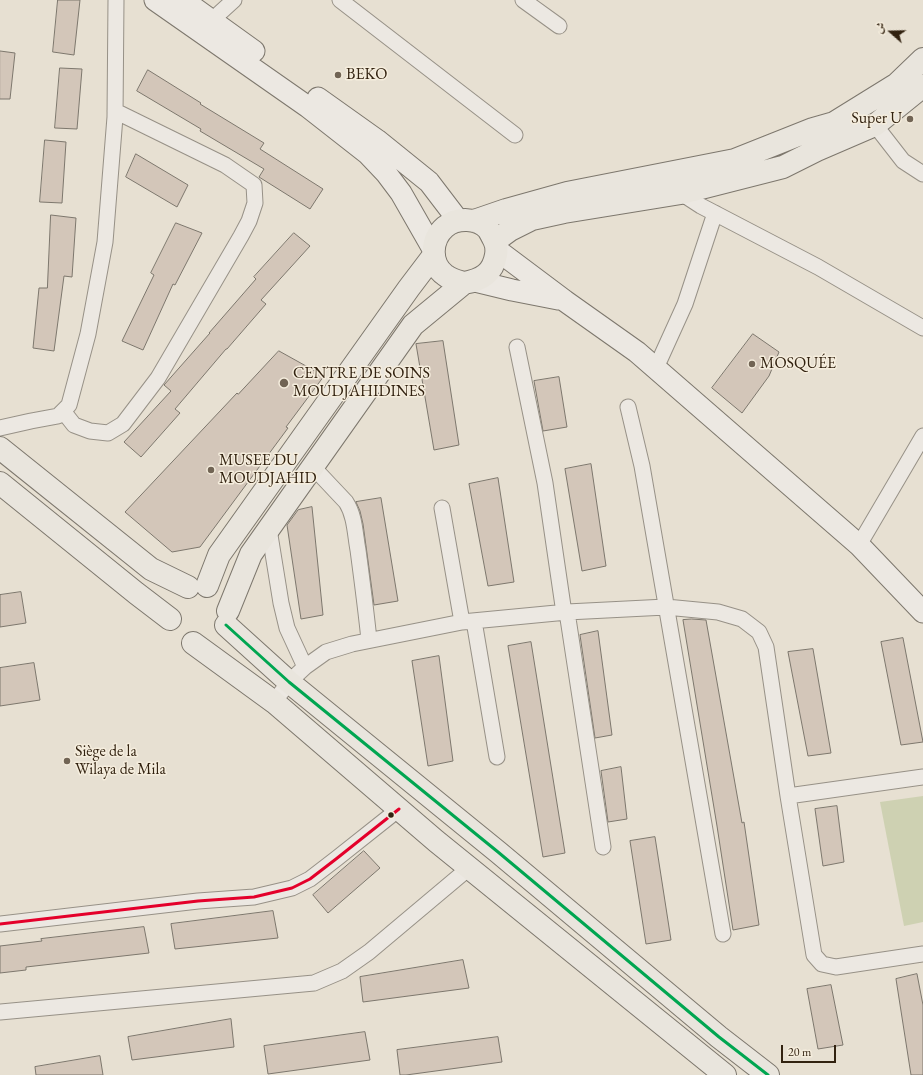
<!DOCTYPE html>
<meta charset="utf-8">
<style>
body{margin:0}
#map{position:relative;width:923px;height:1075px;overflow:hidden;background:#e7e0d2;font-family:"EB Garamond",Amiri,serif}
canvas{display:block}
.north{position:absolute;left:871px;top:12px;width:40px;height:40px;-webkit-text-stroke:3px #f5eddd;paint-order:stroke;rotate:290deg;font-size:11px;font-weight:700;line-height:16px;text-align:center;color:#322210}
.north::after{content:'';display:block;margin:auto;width:14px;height:18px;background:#322210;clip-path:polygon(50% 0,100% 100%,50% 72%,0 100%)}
.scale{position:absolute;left:781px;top:1045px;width:55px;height:18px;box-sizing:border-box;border:2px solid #322210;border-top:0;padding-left:5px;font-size:12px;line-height:14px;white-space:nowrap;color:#322210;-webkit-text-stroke:3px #f5eddd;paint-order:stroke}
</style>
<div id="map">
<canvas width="923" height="1075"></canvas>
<div class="north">ش</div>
<div class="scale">20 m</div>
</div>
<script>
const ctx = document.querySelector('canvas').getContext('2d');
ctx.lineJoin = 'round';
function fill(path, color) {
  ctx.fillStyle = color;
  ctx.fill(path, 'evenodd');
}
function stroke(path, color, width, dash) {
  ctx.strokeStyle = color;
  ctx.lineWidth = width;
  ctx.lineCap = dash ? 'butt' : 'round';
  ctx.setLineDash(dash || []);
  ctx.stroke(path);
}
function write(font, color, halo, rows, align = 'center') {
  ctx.font = font + ' "EB Garamond",serif';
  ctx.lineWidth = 3;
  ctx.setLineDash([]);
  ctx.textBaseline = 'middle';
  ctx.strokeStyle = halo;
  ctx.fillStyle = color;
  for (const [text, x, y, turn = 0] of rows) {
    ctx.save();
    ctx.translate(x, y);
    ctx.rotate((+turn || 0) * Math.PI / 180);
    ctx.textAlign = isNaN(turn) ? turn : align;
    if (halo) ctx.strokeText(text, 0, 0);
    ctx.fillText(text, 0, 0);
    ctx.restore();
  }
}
fill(new Path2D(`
 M 923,796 L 923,922 L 904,926 L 880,802 Z`), '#ced1b2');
const building = new Path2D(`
 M 58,0 L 80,0 L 74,55 L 53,52 Z
 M 0,51 L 15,53 L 10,99 L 0,99 Z
 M 60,68 L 82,69 L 77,129 L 55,128 Z
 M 148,70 L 201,103 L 200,104 L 264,143 L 260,149 L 323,189 L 310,209 L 259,177 L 264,169 L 200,131 L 201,129 L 137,91 Z
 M 45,140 L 66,142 L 62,203 L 40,202 Z
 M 136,154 L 188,185 L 177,207 L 126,177 Z
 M 51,215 L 76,218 L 72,277 L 64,276 L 54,351 L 33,348 L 39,288 L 47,288 Z
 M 176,223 L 202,233 L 175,285 L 173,284 L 143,350 L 122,341 L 154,275 L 151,273 Z
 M 294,233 L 310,246 L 261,300 L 266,304 L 227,349 L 226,349 L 175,409 L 180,413 L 141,457 L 124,442 L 171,391 L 164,385 L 210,333 L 209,333 L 256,279 L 254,277 Z
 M 753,334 L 779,352 L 769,376 L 742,413 L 712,388 Z
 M 443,341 L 459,445 L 434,450 L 416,344 Z
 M 279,351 L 324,376 L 286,427 L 288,428 L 200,547 L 172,552 L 125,512 L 237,393 L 238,394 Z
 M 559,377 L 567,427 L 543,431 L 534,381 Z
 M 591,464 L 606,566 L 582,571 L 565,469 Z
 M 498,478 L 514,582 L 488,586 L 469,484 Z
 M 381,498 L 398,601 L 374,605 L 363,524 L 360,511 L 356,502 Z
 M 312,507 L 323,615 L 301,619 L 287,525 L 298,510 Z
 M 21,592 L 26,623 L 0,627 L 0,595 Z
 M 692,619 L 706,620 L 742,823 L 744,822 L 759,925 L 733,930 L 717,826 L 683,620 Z
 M 598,631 L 612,735 L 595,738 L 580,635 Z
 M 903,638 L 923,742 L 901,745 L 881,642 Z
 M 531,642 L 565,853 L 543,857 L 508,646 Z
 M 813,649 L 831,753 L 808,756 L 788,652 Z
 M 439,656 L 453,761 L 428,766 L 412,661 Z
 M 34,663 L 40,700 L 0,706 L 0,668 Z
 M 621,767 L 627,819 L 608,822 L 601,771 Z
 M 837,806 L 844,862 L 823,866 L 815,809 Z
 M 655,837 L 671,940 L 646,944 L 630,841 Z
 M 364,851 L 380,868 L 328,913 L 313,895 Z
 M 273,911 L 278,938 L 175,949 L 171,924 Z
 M 144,927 L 149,953 L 26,967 L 26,970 L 0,973 L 0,946 L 42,941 L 41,939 Z
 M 463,960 L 469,988 L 363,1002 L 360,977 Z
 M 917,974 L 923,1005 L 923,1075 L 911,1075 L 896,979 Z
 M 831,985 L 843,1045 L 818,1049 L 807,989 Z
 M 231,1019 L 234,1047 L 132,1060 L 128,1037 Z
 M 365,1032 L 370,1060 L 268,1074 L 264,1046 Z
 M 498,1037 L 502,1062 L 406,1075 L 400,1075 L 397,1050 Z
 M 100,1056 L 103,1075 L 36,1075 L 35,1067 Z`);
fill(building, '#d3c6b9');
stroke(building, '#7d776d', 1);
const street = new Path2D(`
 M 340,0 L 515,135
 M 523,0 L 559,26
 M 211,21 L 234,0
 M 875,125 L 903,161 L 923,174
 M 681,193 L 701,206 L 818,267 L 923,328
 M 517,347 L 545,483 L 564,613
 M 656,368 L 685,304 L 715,213
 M 628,407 L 642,466 L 723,934
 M 63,411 L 74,425 L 90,431 L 108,433 L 123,424 L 158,378 L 241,236 L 249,221 L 255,203 L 254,185 L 225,165 L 115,111
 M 0,428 L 31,421 L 58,416 L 69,405 L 88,334 L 105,242 L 115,117 L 116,0
 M 313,467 L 346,502 C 355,516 355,534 358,550 C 362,580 366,610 369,640
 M 442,508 L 462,622
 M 269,529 L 281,603 L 287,628 L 305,667
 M 859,545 L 923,436
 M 567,612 L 603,847
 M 474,621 L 497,757
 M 274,702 L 289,682 L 305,667 L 326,652 L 352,644 L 462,622 L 567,612 L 666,607 L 718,612 L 742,619 L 759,632 L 766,647 L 788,796
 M 923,777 L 788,796 L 814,955 L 822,964 L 836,967 L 923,954
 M 0,924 L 198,901 L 254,897 L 292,888 L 310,879 L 336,859 L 399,809
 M 0,1012 L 314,983 L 342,971 L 369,952 L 469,868`);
const secondary = new Path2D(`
 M 155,0 L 308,107 L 368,154 L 386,173 L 401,193 L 433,249
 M 183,0 L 254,51
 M 318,98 L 377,140 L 429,182 L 458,220
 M 497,250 L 565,301 L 637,352 L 859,545 L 923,612
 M 475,281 L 512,290 L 558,299`);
const primary = new Path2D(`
 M 474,221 L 506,210 L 567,193 L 735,160 L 813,129 L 834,123 L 897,84 L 923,59
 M 495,241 L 510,230 L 532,219 L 564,212 L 681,193 L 783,167 L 817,150 L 875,125 L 923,86
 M 0,448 L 151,569 L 188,587
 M 0,483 L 136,593 L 170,619
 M 207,586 L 219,555 L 409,288 L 434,255
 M 228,611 L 251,554 L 413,325 L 464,283 C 482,280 493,273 496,255 C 497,249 496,244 494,240 C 492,236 490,232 488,229 C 478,218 457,217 445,227 C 431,239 429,263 445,275 C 451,280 457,281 464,283
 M 226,625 L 289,682 L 498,852 L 719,1037 L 768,1075
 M 193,643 L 274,702 L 436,841 L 725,1075`);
stroke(street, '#979187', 17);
stroke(secondary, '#7d776d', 23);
stroke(primary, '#7d776d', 24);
stroke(street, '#ece8e2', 15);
stroke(secondary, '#ece8e2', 21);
stroke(primary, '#e9e5dd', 22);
stroke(new Path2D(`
 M 226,625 L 289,682 L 498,852 L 719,1037 L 768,1075`), '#00a651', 3);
stroke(new Path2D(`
 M 0,924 L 198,901 L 254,897 L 292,888 L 310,879 L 336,859 L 399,809`), '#e4002b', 3);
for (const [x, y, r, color] of [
 [338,75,4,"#716454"],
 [910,119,4,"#716454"],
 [752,364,4,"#716454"],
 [284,383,5,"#716454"],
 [211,470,4,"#716454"],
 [67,761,4,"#716454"],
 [391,815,3.5,"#322210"]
]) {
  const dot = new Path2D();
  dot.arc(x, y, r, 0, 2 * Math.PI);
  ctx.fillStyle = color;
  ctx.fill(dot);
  stroke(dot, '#f5eddd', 1.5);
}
write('16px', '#322210', '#f5eddd', [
 ["BEKO",346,75],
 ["Super U",902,119,"right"],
 ["MOSQUÉE",760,364],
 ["CENTRE DE SOINS",293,374],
 ["MOUDJAHIDINES",293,392],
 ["MUSEE DU",219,461],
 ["MOUDJAHID",219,479],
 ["Siège de la",75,752],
 ["Wilaya de Mila",75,770]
], 'left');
</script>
